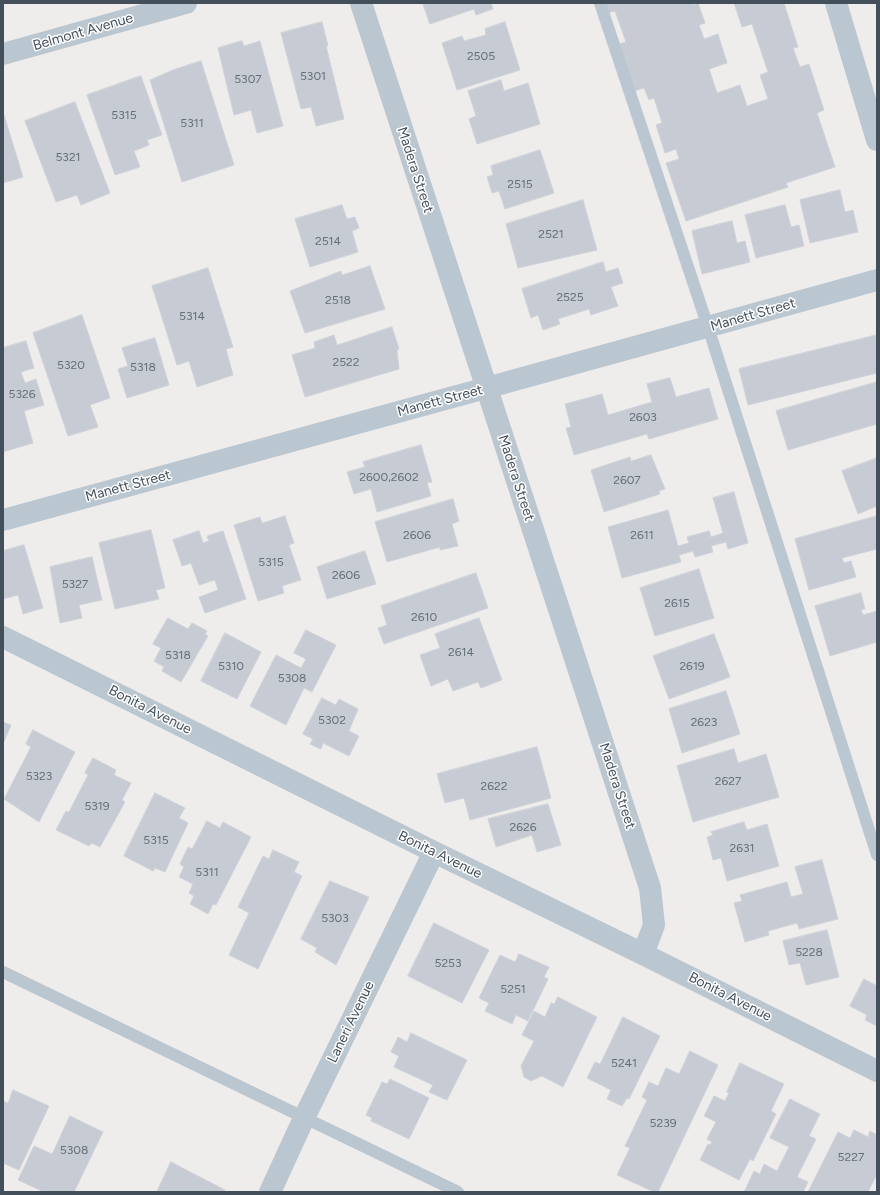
<!DOCTYPE html>
<style>
body{margin:0}
#map{position:relative;width:880px;height:1195px;overflow:hidden;background:#efecec;font-family:Figtree,sans-serif}
canvas{display:block}
.frame{position:absolute;inset:0;border:4px solid #43505b;pointer-events:none}
</style>
<div id="map">
<canvas width="880" height="1195"></canvas>
<div class="frame"></div>
</div>
<script>
const ctx = document.querySelector('canvas').getContext('2d');
ctx.lineJoin = 'round';
function fill(path, color) {
  ctx.fillStyle = color;
  ctx.fill(path, 'evenodd');
}
function stroke(path, color, width, dash) {
  ctx.strokeStyle = color;
  ctx.lineWidth = width;
  ctx.lineCap = dash ? 'butt' : 'round';
  ctx.setLineDash(dash || []);
  ctx.stroke(path);
}
function write(font, color, halo, rows, align = 'center') {
  ctx.font = font + ' Figtree,sans-serif';
  ctx.lineWidth = 3;
  ctx.setLineDash([]);
  ctx.textBaseline = 'middle';
  ctx.strokeStyle = halo;
  ctx.fillStyle = color;
  for (const [text, x, y, turn = 0] of rows) {
    ctx.save();
    ctx.translate(x, y);
    ctx.rotate((+turn || 0) * Math.PI / 180);
    ctx.textAlign = isNaN(turn) ? turn : align;
    if (halo) ctx.strokeText(text, 0, 0);
    ctx.fillText(text, 0, 0);
    ctx.restore();
  }
}
const building = new Path2D(`
 M 423,3 L 491,3 L 493,9 L 476,15 L 474,9 L 430,24 Z
 M 604,3 L 693,3 L 693,5 L 698,3 L 705,23 L 699,25 L 704,39 L 718,34 L 727,63 L 709,69 L 717,93 L 740,85 L 747,106 L 768,99 L 760,75 L 768,72 L 752,24 L 742,27 L 734,3 L 784,3 L 798,47 L 793,48 L 800,67 L 809,64 L 824,110 L 817,113 L 835,167 L 786,183 L 788,187 L 686,221 L 666,163 L 679,159 L 676,149 L 665,153 L 656,125 L 662,123 L 654,98 L 649,100 L 644,88 L 634,91 L 619,44 L 626,42 L 615,11 L 607,13 Z
 M 322,22 L 328,46 L 326,46 L 344,119 L 316,126 L 311,107 L 301,109 L 281,33 Z
 M 505,22 L 520,70 L 457,90 L 442,43 L 462,36 L 464,41 L 486,35 L 485,29 Z
 M 242,41 L 244,46 L 260,41 L 283,126 L 257,133 L 251,110 L 234,115 L 218,48 Z
 M 201,61 L 234,165 L 182,182 L 150,80 L 173,70 Z
 M 141,76 L 162,135 L 147,140 L 149,145 L 134,151 L 140,167 L 115,175 L 87,95 Z
 M 501,80 L 504,91 L 528,83 L 540,124 L 477,144 L 469,119 L 476,116 L 468,91 Z
 M 75,102 L 110,193 L 81,205 L 77,195 L 56,202 L 25,121 Z
 M 3,115 L 4,115 L 23,177 L 3,183 Z
 M 540,150 L 554,193 L 505,209 L 499,191 L 492,193 L 487,177 L 493,175 L 491,166 Z
 M 840,190 L 845,212 L 853,210 L 858,232 L 810,243 L 800,200 Z
 M 583,200 L 597,250 L 518,268 L 506,224 Z
 M 342,205 L 347,219 L 355,217 L 359,228 L 352,231 L 358,252 L 310,267 L 295,219 Z
 M 785,205 L 791,227 L 799,225 L 804,246 L 756,258 L 745,215 Z
 M 732,221 L 737,243 L 745,241 L 750,262 L 702,274 L 692,231 Z
 M 603,262 L 606,272 L 618,268 L 623,283 L 611,287 L 618,306 L 591,315 L 589,309 L 558,319 L 560,324 L 543,330 L 538,315 L 531,318 L 522,289 Z
 M 370,266 L 385,309 L 305,333 L 290,291 L 341,271 L 342,275 Z
 M 208,268 L 233,347 L 226,349 L 233,375 L 197,387 L 189,361 L 177,365 L 152,286 Z
 M 82,315 L 110,398 L 90,405 L 98,427 L 68,436 L 33,333 Z
 M 392,327 L 399,349 L 397,350 L 399,369 L 305,397 L 292,355 L 315,348 L 314,342 L 334,335 L 337,345 Z
 M 877,335 L 877,373 L 748,405 L 739,369 Z
 M 155,338 L 169,385 L 127,398 L 118,369 L 128,366 L 122,348 Z
 M 26,341 L 34,368 L 21,372 L 25,383 L 36,379 L 44,405 L 24,411 L 33,443 L 3,452 L 3,348 Z
 M 670,378 L 676,397 L 709,388 L 718,419 L 649,439 L 647,434 L 574,455 L 566,428 L 571,427 L 565,404 L 602,394 L 608,415 L 652,402 L 647,384 Z
 M 877,382 L 877,424 L 788,450 L 776,411 Z
 M 421,445 L 432,482 L 427,483 L 431,496 L 377,512 L 371,489 L 354,494 L 347,472 L 365,467 L 363,462 Z
 M 651,455 L 665,489 L 659,491 L 660,494 L 604,512 L 591,470 L 630,457 L 631,461 Z
 M 877,458 L 877,506 L 858,514 L 842,471 Z
 M 734,492 L 748,543 L 728,549 L 726,542 L 711,546 L 713,552 L 695,557 L 693,551 L 679,555 L 681,562 L 622,578 L 608,527 L 668,510 L 678,546 L 689,543 L 687,537 L 709,531 L 711,537 L 723,533 L 713,498 Z
 M 453,499 L 459,521 L 452,524 L 458,546 L 440,550 L 440,547 L 387,562 L 375,522 Z
 M 285,516 L 294,543 L 289,545 L 301,580 L 282,586 L 284,593 L 258,601 L 234,525 L 260,517 L 262,523 Z
 M 877,516 L 877,549 L 842,558 L 844,563 L 851,561 L 856,577 L 809,590 L 795,539 Z
 M 151,530 L 165,588 L 156,590 L 159,599 L 115,609 L 99,543 Z
 M 199,531 L 203,543 L 209,541 L 207,536 L 223,531 L 246,599 L 205,613 L 199,597 L 218,590 L 215,580 L 199,585 L 191,563 L 182,566 L 173,540 Z
 M 24,545 L 43,608 L 23,614 L 18,595 L 3,599 L 3,551 Z
 M 365,551 L 376,584 L 327,599 L 317,567 Z
 M 92,557 L 102,600 L 79,605 L 82,618 L 60,623 L 50,567 Z
 M 699,569 L 714,618 L 655,636 L 640,588 Z
 M 476,573 L 488,608 L 384,644 L 378,628 L 387,625 L 381,606 Z
 M 861,593 L 865,609 L 861,610 L 863,615 L 877,611 L 877,642 L 830,656 L 815,606 Z
 M 168,618 L 188,629 L 192,623 L 207,631 L 205,634 L 208,636 L 181,682 L 162,671 L 164,667 L 154,661 L 161,648 L 153,644 Z
 M 479,618 L 502,680 L 481,688 L 478,682 L 453,691 L 448,679 L 431,686 L 420,655 L 440,648 L 435,634 Z
 M 306,630 L 336,645 L 312,692 L 304,688 L 286,725 L 250,706 L 276,655 L 301,668 L 306,659 L 294,653 Z
 M 225,633 L 261,652 L 237,699 L 201,681 Z
 M 714,634 L 730,677 L 669,699 L 653,656 Z
 M 726,691 L 740,734 L 682,753 L 669,709 Z
 M 322,698 L 336,705 L 339,699 L 358,709 L 349,731 L 359,736 L 349,756 L 323,743 L 321,749 L 310,744 L 313,739 L 303,734 Z
 M 3,722 L 11,725 L 3,744 Z
 M 33,730 L 75,752 L 39,822 L 4,799 L 31,747 L 26,744 Z
 M 537,747 L 551,798 L 470,820 L 464,798 L 445,803 L 437,774 Z
 M 734,749 L 738,763 L 766,754 L 779,797 L 693,822 L 677,766 Z
 M 93,758 L 116,770 L 114,775 L 131,783 L 122,800 L 125,802 L 100,847 L 92,843 L 89,846 L 56,830 L 66,811 L 69,812 L 88,775 L 85,773 Z
 M 155,793 L 185,808 L 179,818 L 188,823 L 165,872 L 155,868 L 153,871 L 124,856 Z
 M 548,804 L 561,845 L 537,852 L 532,835 L 496,847 L 488,819 Z
 M 207,821 L 220,828 L 223,822 L 251,837 L 216,905 L 213,904 L 208,914 L 190,904 L 194,896 L 189,893 L 193,884 L 179,877 L 184,867 L 180,864 L 188,847 L 192,849 Z
 M 744,822 L 747,830 L 767,824 L 779,866 L 727,881 L 721,858 L 713,860 L 707,837 L 713,835 L 711,832 Z
 M 273,850 L 299,862 L 294,872 L 302,876 L 258,969 L 229,955 L 249,913 L 238,907 L 263,856 L 269,859 Z
 M 822,860 L 838,919 L 799,929 L 797,923 L 768,931 L 769,935 L 745,942 L 734,903 L 742,901 L 740,895 L 787,882 L 791,897 L 803,894 L 795,867 Z
 M 330,881 L 369,897 L 336,965 L 315,952 L 317,948 L 301,939 Z
 M 434,923 L 489,950 L 462,1003 L 408,976 Z
 M 827,930 L 839,977 L 806,985 L 800,963 L 789,965 L 783,941 Z
 M 519,954 L 549,967 L 544,977 L 548,979 L 528,1021 L 516,1015 L 512,1024 L 485,1011 L 489,1003 L 479,998 L 500,955 L 515,962 Z
 M 864,979 L 877,986 L 877,1026 L 865,1020 L 867,1015 L 850,1006 Z
 M 558,997 L 597,1017 L 563,1087 L 542,1076 L 531,1081 L 524,1077 L 521,1066 L 534,1041 L 522,1035 L 534,1011 L 545,1017 L 551,1003 L 554,1004 Z
 M 623,1017 L 660,1036 L 629,1099 L 627,1098 L 622,1106 L 607,1099 L 611,1090 L 587,1078 L 595,1062 L 600,1064 Z
 M 411,1033 L 467,1060 L 447,1100 L 429,1092 L 433,1085 L 394,1067 L 399,1056 L 391,1052 L 398,1037 L 407,1042 Z
 M 690,1051 L 718,1065 L 658,1192 L 654,1192 L 617,1175 L 630,1148 L 625,1146 L 647,1100 L 642,1097 L 649,1082 L 658,1086 L 666,1068 L 679,1074 Z
 M 740,1063 L 784,1084 L 771,1111 L 776,1114 L 753,1161 L 750,1159 L 739,1180 L 700,1160 L 708,1144 L 710,1145 L 712,1142 L 707,1139 L 716,1122 L 704,1116 L 714,1096 L 725,1101 L 729,1093 L 727,1092 Z
 M 390,1079 L 429,1098 L 409,1139 L 371,1121 L 372,1118 L 366,1115 L 382,1082 L 387,1084 Z
 M 13,1090 L 49,1106 L 19,1170 L 3,1163 L 3,1101 L 8,1103 Z
 M 790,1099 L 820,1114 L 809,1136 L 816,1139 L 797,1177 L 808,1182 L 803,1192 L 744,1192 L 754,1171 L 760,1174 L 764,1164 L 777,1171 L 789,1147 L 770,1138 Z
 M 70,1116 L 103,1132 L 74,1192 L 44,1192 L 18,1180 L 34,1146 L 52,1154 Z
 M 854,1130 L 868,1137 L 870,1131 L 877,1135 L 877,1177 L 876,1176 L 868,1192 L 808,1192 L 838,1132 L 850,1138 Z
 M 171,1162 L 225,1190 L 224,1192 L 157,1192 Z`);
fill(building, '#c7cbd3');
stroke(building, '#cfd2d9', 1);
stroke(new Path2D(`
 M 600,3 L 708,327 L 877,855
 M 3,972 L 458,1192`), '#bbc7d0', 12);
stroke(new Path2D(`
 M 361,3 L 650,888 L 654,925 L 643,954
 M 3,54 L 186,3
 M 3,520 L 486,388 L 877,280
 M 3,637 L 434,852 L 643,954 L 877,1071
 M 270,1192 L 304,1118 L 434,852`), '#bbc7d0', 22);
stroke(new Path2D(`
 M 836,3 L 877,140`), '#bbc7d0', 22);
write('12px', '#646f79', null, [
 ["2505",481,56],
 ["5301",313,76],
 ["5307",248,79],
 ["5315",124,115],
 ["5311",192,123],
 ["5321",68,157],
 ["2515",520,184],
 ["2521",551,234],
 ["2514",328,241],
 ["2525",570,297],
 ["2518",338,300],
 ["5314",192,316],
 ["2522",346,362],
 ["5320",71,365],
 ["5318",143,367],
 ["5326",22,394],
 ["2603",643,417],
 ["2600,2602",389,477],
 ["2607",627,480],
 ["2606",417,535],
 ["2611",642,535],
 ["5315",271,562],
 ["2606",346,575],
 ["5327",75,584],
 ["2615",677,603],
 ["2610",424,617],
 ["2614",461,652],
 ["5318",178,655],
 ["5310",231,666],
 ["2619",692,666],
 ["5308",292,678],
 ["5302",332,720],
 ["2623",704,722],
 ["5323",39,776],
 ["2627",728,781],
 ["2622",494,786],
 ["5319",97,806],
 ["2626",523,827],
 ["5315",156,840],
 ["2631",742,848],
 ["5311",207,872],
 ["5303",335,918],
 ["5228",809,952],
 ["5253",448,963],
 ["5251",513,989],
 ["5241",624,1063],
 ["5239",663,1123],
 ["5308",74,1150],
 ["5227",851,1157]
]);
write('14px', '#43505b', '#fff', [
 ["Belmont Avenue",83,32,-16],
 ["Madera Street",415,170,72],
 ["Manett Street",753,315,-16],
 ["Manett Street",440,401,-15],
 ["Madera Street",516,478,72],
 ["Manett Street",128,486,-15],
 ["Bonita Avenue",150,710,27],
 ["Madera Street",617,786,72],
 ["Bonita Avenue",440,855,26],
 ["Bonita Avenue",730,997,27],
 ["Laneri Avenue",351,1022,-64]
]);
</script>
